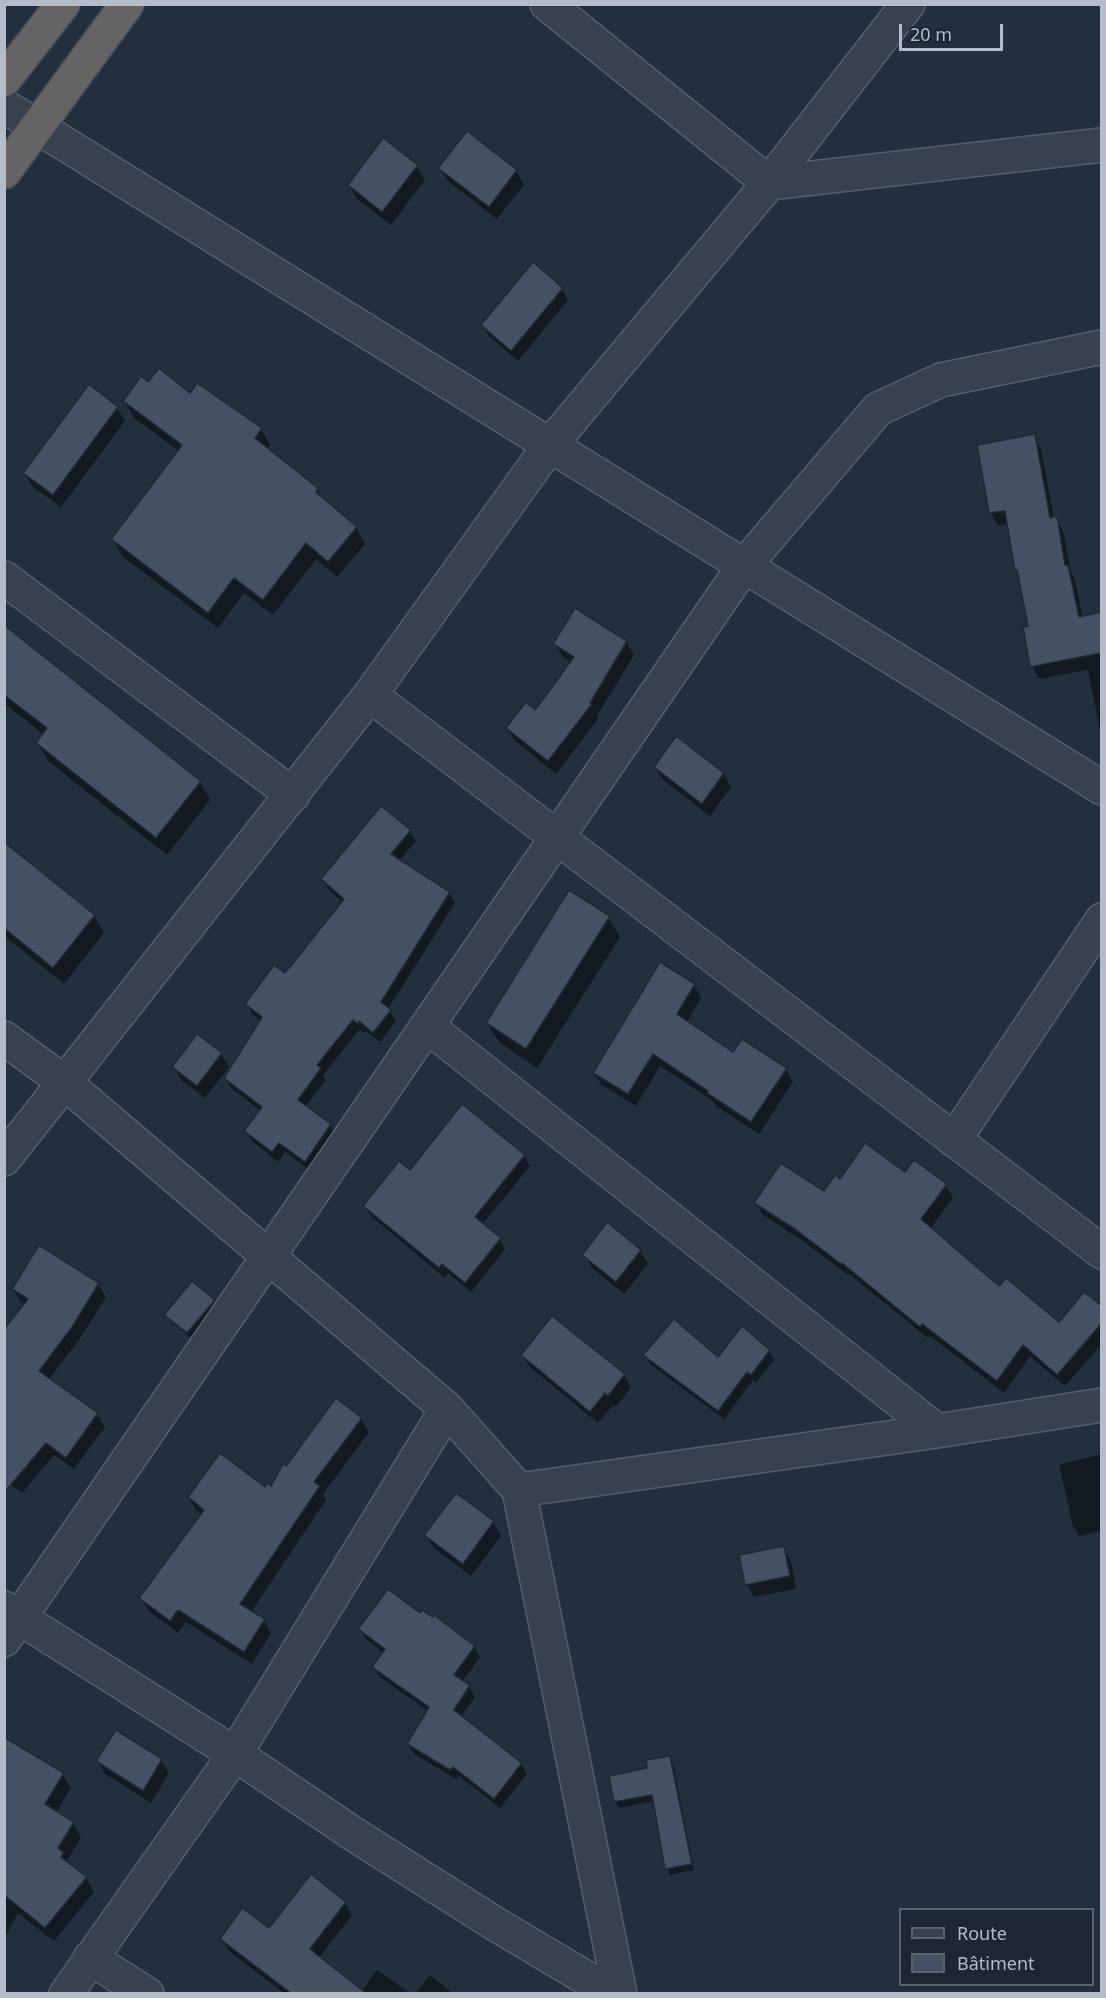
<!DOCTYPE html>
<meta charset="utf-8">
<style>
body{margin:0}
#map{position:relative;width:1106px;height:1998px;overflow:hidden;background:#242f3e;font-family:"Noto Sans",sans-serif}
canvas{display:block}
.frame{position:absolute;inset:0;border:6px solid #b4bcc9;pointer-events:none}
.legend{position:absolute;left:899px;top:1908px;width:195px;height:78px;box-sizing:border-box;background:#1d2633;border:2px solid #59626f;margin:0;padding:8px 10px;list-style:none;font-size:18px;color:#b4bcc9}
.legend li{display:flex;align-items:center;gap:12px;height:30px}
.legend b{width:30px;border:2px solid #59626f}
.scale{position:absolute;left:899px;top:24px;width:104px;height:27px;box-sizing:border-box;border:3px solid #b4bcc9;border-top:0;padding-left:8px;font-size:18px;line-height:21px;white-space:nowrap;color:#b4bcc9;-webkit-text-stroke:4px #1d2633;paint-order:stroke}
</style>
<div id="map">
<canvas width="1106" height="1998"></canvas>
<div class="frame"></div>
<ul class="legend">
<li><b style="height:8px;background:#38414e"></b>Route</li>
<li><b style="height:16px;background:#455162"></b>Bâtiment</li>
</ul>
<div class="scale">20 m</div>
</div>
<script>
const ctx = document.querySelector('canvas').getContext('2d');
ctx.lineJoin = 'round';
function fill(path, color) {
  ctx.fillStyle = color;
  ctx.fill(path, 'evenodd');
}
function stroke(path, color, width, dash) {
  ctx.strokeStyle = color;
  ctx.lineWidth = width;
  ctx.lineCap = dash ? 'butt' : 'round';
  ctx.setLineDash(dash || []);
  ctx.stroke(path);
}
fill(new Path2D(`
 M 467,133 L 516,171 L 524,185 L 497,219 L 448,181 L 440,168 Z
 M 384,140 L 417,166 L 425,180 L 391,225 L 357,199 L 350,185 Z
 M 562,289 L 568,300 L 518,361 L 489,336 L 483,325 Z
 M 149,384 L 191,395 L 261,429 L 270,445 L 267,450 L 317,489 L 324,501 L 356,528 L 365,544 L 337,577 L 316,559 L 273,615 L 244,593 L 218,628 L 122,556 L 113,539 L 179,451 L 134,418 L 125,402 Z
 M 117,408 L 125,421 L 61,507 L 33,487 L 25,474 Z
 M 1034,436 L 1041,449 L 1054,518 L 1056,518 L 1063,531 L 1071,572 L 1075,580 L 1083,618 L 1102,614 L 1102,730 L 1099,726 L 1088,670 L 1039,679 L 1032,666 L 1030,627 L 1009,524 L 998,526 L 991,513 L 979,446 Z
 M 4,626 L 200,782 L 210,800 L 167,855 L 48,761 L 38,743 L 44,735 L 4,703 Z
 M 626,642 L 634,655 L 597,716 L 598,719 L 556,774 L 515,741 L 507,728 L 535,712 L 572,663 L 563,657 L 555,644 Z
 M 677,739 L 723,774 L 731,787 L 710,816 L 663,780 L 655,767 Z
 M 409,831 L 416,841 L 399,861 L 449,893 L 455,903 L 388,1009 L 396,1021 L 380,1042 L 365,1031 L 364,1033 L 359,1030 L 323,1075 L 326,1080 L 307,1105 L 306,1107 L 330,1125 L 336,1135 L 311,1171 L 285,1152 L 278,1162 L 252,1141 L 246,1131 L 261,1111 L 232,1089 L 225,1078 L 261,1021 L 253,1015 L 247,1004 L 285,975 L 343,902 L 329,890 L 323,879 Z
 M 4,844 L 94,916 L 104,933 L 64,984 L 4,936 Z
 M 608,917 L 620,937 L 537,1068 L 499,1042 L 487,1023 Z
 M 694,985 L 701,998 L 687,1022 L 734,1054 L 786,1069 L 793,1082 L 759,1134 L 716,1106 L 713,1101 L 660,1066 L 636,1106 L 602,1085 L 594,1073 Z
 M 221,1054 L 229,1067 L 205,1098 L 181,1080 L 174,1067 Z
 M 524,1156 L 530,1166 L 482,1225 L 500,1239 L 505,1249 L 471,1292 L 448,1273 L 445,1278 L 371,1216 L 365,1206 L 410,1173 Z
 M 906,1174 L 945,1185 L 953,1198 L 930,1229 L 999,1288 L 1060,1324 L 1084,1294 L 1102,1307 L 1102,1344 L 1065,1386 L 1030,1356 L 1004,1393 L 930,1336 L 928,1338 L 849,1274 L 848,1275 L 804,1242 L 763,1215 L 756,1203 L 824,1193 L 840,1181 Z
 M 40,1247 L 98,1284 L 106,1297 L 79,1340 L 49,1379 L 97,1414 L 105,1427 L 74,1469 L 54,1455 L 22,1493 L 4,1479 L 25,1304 L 21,1302 L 14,1289 Z
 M 640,1251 L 648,1264 L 624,1294 L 592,1268 L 584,1255 Z
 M 214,1301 L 217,1307 L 191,1338 L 170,1321 L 166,1315 Z
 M 769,1351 L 774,1360 L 756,1383 L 753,1380 L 724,1419 L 650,1364 L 645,1355 L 718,1359 Z
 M 523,1355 L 624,1375 L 631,1387 L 616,1407 L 613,1405 L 598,1423 L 530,1367 Z
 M 361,1419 L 369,1432 L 323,1494 L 326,1500 L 251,1612 L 264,1620 L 271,1633 L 252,1664 L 186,1622 L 178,1633 L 149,1611 L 141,1598 L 203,1515 L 197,1511 L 189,1498 L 271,1488 L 287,1468 Z
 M 1102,1454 L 1102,1531 L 1079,1536 L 1073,1526 L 1059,1465 Z
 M 456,1495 L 493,1522 L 501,1536 L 471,1576 L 434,1548 L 426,1535 Z
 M 783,1548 L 791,1561 L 796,1589 L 754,1597 L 746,1584 Z
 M 421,1615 L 474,1647 L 480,1657 L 462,1682 L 469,1686 L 475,1697 L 461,1717 L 521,1764 L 527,1774 L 500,1808 L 459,1776 L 456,1779 L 414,1754 L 408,1744 L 428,1711 L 380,1677 L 374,1667 L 384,1653 L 366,1639 L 360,1629 Z
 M 669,1757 L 673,1763 L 694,1870 L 670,1875 L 667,1868 L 655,1801 L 619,1808 L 615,1802 L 649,1769 Z
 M 161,1760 L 169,1773 L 151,1803 L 105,1774 L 98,1761 Z
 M 62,1774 L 71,1788 L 56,1813 L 73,1823 L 81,1838 L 67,1860 L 70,1866 L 86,1878 L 94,1892 L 54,1941 L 18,1913 L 4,1939 L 4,1812 Z
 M 345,1903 L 352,1915 L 319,1958 L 362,1991 L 377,1970 L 411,1994 L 285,1994 L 229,1951 L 222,1939 L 269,1930 Z
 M 430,1975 L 454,1994 L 415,1994 Z`), '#0007');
const building = new Path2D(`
 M 467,131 L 517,170 L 489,207 L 438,168 Z
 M 383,138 L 418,165 L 382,212 L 348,185 Z
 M 533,262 L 563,288 L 511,351 L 481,325 Z
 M 159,368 L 190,393 L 197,383 L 262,428 L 255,438 L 318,488 L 316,492 L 357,527 L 328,562 L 306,543 L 263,600 L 234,578 L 208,613 L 111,539 L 182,445 L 123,401 L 141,376 L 148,382 Z
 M 89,384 L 118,407 L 53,495 L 23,473 Z
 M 1035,434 L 1050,518 L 1057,516 L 1065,565 L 1068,565 L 1079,617 L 1101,612 L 1101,653 L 1030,667 L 1023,627 L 1028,626 L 1017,570 L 1015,571 L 1005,511 L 989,513 L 977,445 Z
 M 575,608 L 627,641 L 590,703 L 592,704 L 548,761 L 506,728 L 526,702 L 535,710 L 574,657 L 553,644 Z
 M 4,625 L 201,781 L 156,838 L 36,743 L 47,728 L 4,695 Z
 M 676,736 L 724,773 L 702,804 L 654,767 Z
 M 381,806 L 411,830 L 391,854 L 450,892 L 381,1002 L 391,1010 L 373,1033 L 359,1021 L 358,1024 L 353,1020 L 317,1065 L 321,1068 L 298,1100 L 331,1124 L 305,1162 L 279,1143 L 272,1152 L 244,1131 L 262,1107 L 224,1078 L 262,1017 L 245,1004 L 274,965 L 285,973 L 344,899 L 321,879 Z
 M 4,842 L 95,915 L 53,968 L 4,928 Z
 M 569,890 L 610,916 L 526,1049 L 486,1023 Z
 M 660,962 L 695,984 L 677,1014 L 733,1052 L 742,1039 L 787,1068 L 751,1122 L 707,1093 L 708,1091 L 653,1054 L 628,1094 L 593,1073 Z
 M 197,1034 L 222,1053 L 197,1086 L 172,1067 Z
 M 462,1104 L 525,1155 L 475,1217 L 501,1238 L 465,1283 L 442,1264 L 439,1268 L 363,1206 L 399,1161 L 410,1170 Z
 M 865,1143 L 905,1172 L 914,1160 L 947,1184 L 921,1219 L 999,1286 L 1006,1278 L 1059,1322 L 1084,1292 L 1101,1305 L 1101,1324 L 1057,1375 L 1023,1345 L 997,1381 L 922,1324 L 920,1327 L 842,1263 L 841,1264 L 795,1229 L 754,1203 L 781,1163 L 824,1191 L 835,1175 L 840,1179 Z
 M 607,1222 L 641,1250 L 616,1282 L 582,1255 Z
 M 39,1245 L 99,1283 L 72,1327 L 39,1371 L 98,1413 L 66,1458 L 46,1443 L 4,1493 L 4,1329 L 28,1299 L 12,1289 Z
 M 192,1281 L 215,1300 L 187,1333 L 164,1315 Z
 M 552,1316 L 625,1374 L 608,1396 L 605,1393 L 590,1412 L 521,1355 Z
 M 674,1319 L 718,1357 L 742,1326 L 770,1350 L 751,1375 L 747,1372 L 718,1411 L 643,1355 Z
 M 336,1398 L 362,1418 L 314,1482 L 320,1486 L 240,1604 L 265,1619 L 244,1652 L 178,1610 L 170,1621 L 139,1598 L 204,1510 L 188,1497 L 220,1453 L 265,1487 L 268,1483 L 271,1486 L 283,1464 L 286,1466 Z
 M 456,1493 L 494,1521 L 463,1564 L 424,1535 Z
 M 784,1546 L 790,1576 L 745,1585 L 739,1555 Z
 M 388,1589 L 420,1613 L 422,1610 L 433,1617 L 434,1615 L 475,1646 L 454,1675 L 470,1685 L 454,1710 L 522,1763 L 494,1799 L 453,1767 L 450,1770 L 407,1744 L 429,1707 L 372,1667 L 385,1649 L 358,1629 Z
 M 116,1730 L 162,1759 L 143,1791 L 96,1761 Z
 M 4,1737 L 64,1773 L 45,1804 L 74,1822 L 58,1848 L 64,1853 L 61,1857 L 87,1877 L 45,1928 L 4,1895 Z
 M 670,1756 L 692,1864 L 665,1869 L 652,1795 L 614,1802 L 609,1776 L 647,1768 L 646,1760 Z
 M 311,1874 L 346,1902 L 310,1949 L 367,1994 L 292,1994 L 220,1939 L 242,1908 L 269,1928 Z`);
fill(building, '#455162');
stroke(building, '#1f2835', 1.5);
const minor = new Path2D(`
 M 547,4 L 769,183 L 1102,145
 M 4,106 L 1102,788
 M 4,578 L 293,795
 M 370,695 L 1102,1252
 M 427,1026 L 937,1431
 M 4,1038 L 64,1082 L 447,1409 L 519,1490 L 620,1994
 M 954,1140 L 1102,920
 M 4,1159 L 370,695 L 550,445 L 769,183 L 908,4
 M 519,1490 L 937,1431 L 1102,1405
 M 4,1608 L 235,1754 L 355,1835 L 497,1925 L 613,1994
 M 4,1640 L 744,566 L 878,409 L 941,380 L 1102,347
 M 90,1958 L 147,1994
 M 66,1994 L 235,1754 L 447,1409`);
const trunk = new Path2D(`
 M 4,80 L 63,4
 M 4,172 L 127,4`);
stroke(minor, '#565f6c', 36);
stroke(trunk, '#434c59', 36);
stroke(minor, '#38414e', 33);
stroke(trunk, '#656462', 33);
</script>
